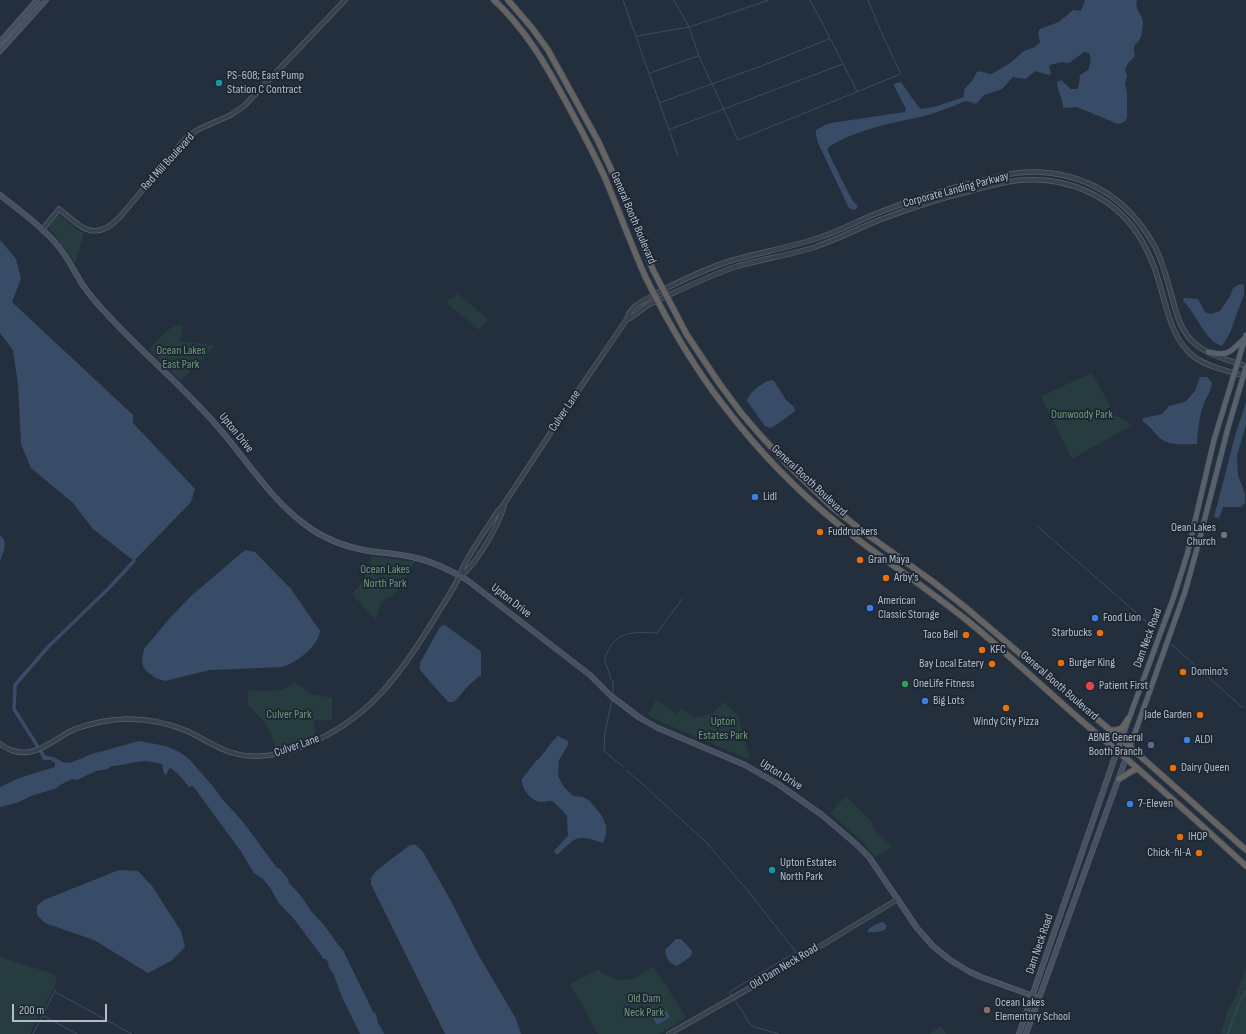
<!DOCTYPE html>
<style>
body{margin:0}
#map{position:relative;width:1246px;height:1034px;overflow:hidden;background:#242f3e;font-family:"Sofia Sans Condensed",sans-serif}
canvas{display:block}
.scale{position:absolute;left:12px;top:1004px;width:95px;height:18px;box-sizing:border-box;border:2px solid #b4bcc9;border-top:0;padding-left:5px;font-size:12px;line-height:14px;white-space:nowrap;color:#b4bcc9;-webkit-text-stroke:3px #1d2633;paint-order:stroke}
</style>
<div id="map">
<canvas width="1246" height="1034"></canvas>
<div class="scale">200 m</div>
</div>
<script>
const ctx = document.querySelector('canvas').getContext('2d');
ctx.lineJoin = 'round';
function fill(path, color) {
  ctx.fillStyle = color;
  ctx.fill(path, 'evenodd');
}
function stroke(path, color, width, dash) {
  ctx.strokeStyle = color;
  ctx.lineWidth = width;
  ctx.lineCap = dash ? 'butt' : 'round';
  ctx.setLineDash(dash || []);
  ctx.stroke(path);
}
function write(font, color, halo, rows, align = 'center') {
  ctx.font = font + ' "Sofia Sans Condensed",sans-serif';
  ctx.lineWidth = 3.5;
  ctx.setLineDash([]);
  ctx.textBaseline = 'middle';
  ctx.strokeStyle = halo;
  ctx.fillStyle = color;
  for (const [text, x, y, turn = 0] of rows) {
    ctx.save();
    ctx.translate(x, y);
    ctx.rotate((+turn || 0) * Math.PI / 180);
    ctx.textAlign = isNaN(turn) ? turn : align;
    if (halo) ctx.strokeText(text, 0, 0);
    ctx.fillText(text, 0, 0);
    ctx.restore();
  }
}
fill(new Path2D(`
 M 58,215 L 61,216 L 77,230 L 84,233 L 75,264 L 69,254 L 48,226 Z
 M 458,294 L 488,319 L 479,330 L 446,302 Z
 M 179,325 L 183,326 L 180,341 L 215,346 L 181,381 L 151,351 L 151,347 C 159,339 167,327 179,325 Z
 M 1092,373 L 1115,415 L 1132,425 L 1072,459 L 1041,396 Z
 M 372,556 L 415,562 L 394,595 L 381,602 L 376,620 L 352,594 C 364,581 368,573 372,556 Z
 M 294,682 L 312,694 L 332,698 L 332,720 L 314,720 L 315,737 L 300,743 L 275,750 C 274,745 274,741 272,737 C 268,724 257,714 248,705 L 248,690 C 263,690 283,695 294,682 Z
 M 656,700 L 677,714 L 681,708 L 694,718 L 712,714 L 723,702 L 738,715 L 750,760 L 664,723 L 649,716 L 648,714 Z
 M 846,796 L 871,821 L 875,831 L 892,846 L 876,857 L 863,842 L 831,814 L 831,812 Z
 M 0,957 L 54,974 L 57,981 L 30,1034 L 0,1034 Z
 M 653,966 L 685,1015 L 685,1019 L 659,1034 L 598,1034 L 570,984 L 599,969 L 602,973 L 618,980 L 634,979 Z
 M 1246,968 L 1246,1034 L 1221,1034 L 1227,1012 L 1236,995 Z
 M 940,1026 L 946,1033 L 945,1034 L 930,1034 Z`), '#263c3f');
fill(new Path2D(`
 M 1085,0 L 1137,0 C 1134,11 1144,15 1143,24 C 1142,28 1142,33 1141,36 C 1137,47 1132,41 1135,56 L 1129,62 L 1125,69 L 1127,77 L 1125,83 L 1127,92 L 1127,118 L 1124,122 L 1118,124 L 1077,107 L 1063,108 C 1063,98 1057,90 1057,82 L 1061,80 L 1071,89 L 1077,89 L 1079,85 L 1080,75 L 1088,70 C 1090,65 1092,57 1089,53 L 1084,52 L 1069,63 L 1062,62 L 1050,65 L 1049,67 L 1051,73 L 1049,75 L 1035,71 L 1026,79 L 1013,77 L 1002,89 L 984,95 L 976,104 C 970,103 967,99 961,103 C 948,108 934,114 920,117 C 891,123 856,130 830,146 L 828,148 L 828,152 L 848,192 L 853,201 L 858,206 L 856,209 L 854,210 L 849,208 L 818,143 L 816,135 L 816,130 L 825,125 L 831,123 L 905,112 L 906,109 L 894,86 L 894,84 L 901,82 L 917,105 L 921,109 L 934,107 L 964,97 L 964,90 L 967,86 L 972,81 L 977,72 C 983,70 987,75 992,74 L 1010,63 L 1024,51 L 1035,47 L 1040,42 L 1038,33 L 1040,29 L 1059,22 L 1073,10 L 1081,11 Z
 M 0,240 L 16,259 L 21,279 L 12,302 L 133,415 L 133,423 L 195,489 L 191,502 L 134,561 L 93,529 L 73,503 L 31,468 L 21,444 L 18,384 L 13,350 L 0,333 Z
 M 1240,284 L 1244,285 L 1244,294 L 1230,333 L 1222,346 C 1204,341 1197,313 1183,301 L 1184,298 L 1198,299 L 1205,312 L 1210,314 L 1220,311 L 1230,296 L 1233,288 Z
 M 1200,377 L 1207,377 L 1212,383 C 1211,391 1207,396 1204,403 C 1199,416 1198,430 1197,444 C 1184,444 1167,447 1158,436 C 1152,430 1149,425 1142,421 L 1144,418 L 1162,414 L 1169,406 L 1185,402 L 1195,391 Z
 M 772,380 L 774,381 L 786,400 L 794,407 L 795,411 L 776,425 L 770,428 L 765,426 L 747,401 C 748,393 764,381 772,380 Z
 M 1246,402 L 1246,424 L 1237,456 L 1238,476 L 1245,493 L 1245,503 L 1241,507 L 1223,507 L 1219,518 L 1214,517 L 1235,436 Z
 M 0,535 C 9,543 3,552 0,561 Z
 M 245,550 L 255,552 L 291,589 L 320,631 C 318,646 297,663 282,667 L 210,670 L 165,681 L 156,678 L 146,671 L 143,666 L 142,659 L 144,649 L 170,618 L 191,596 Z
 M 445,625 L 479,650 L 481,652 L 481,675 L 470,684 L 454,702 L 448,702 L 420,670 L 420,663 L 440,627 Z
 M 558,736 L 568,741 L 568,745 L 559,760 L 558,776 L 564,787 L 573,796 L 583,797 L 589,800 L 602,816 L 606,826 L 606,834 L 603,843 C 575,834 578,836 557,855 L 554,851 L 568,836 L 567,816 C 563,812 558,805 553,802 C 550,799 545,802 541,802 C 532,801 521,790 522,779 L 537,760 L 538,760 C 545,752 550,743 558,736 Z
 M 139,741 L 166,746 L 181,753 L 189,759 L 211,784 L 224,801 L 243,822 L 277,868 L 280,869 L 288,879 L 289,883 L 302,897 L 311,911 L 324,925 L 339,946 L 343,950 L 373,1012 L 376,1014 L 378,1023 L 380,1026 L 384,1034 L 360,1034 L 342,997 L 334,975 L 328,966 L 329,964 L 326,959 L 324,959 L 294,919 L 278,902 L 271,889 L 264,880 L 254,873 L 240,850 L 193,786 L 189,787 L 181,777 L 171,768 L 169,769 L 166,775 L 164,774 L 162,764 C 140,757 131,765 111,766 L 108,769 L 96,771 L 77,780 L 72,779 L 58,786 L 57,788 L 31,796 L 19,802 L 0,807 L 0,787 L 19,778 L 55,767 L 55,763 L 51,760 L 44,760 L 42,758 L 43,755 L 53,757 L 63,762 L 70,763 L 92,754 Z
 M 410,845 L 416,845 L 423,852 L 451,901 L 479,956 L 516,1019 L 521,1034 L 445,1034 L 371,884 L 371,878 L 376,871 Z
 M 119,870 L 138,871 L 152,886 L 181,931 L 185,947 L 171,961 L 148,973 L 94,940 L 45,923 L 37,915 L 37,906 L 44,900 Z
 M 882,922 L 884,923 L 887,926 L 885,930 L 877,932 L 868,932 L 868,930 L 873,926 Z
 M 676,939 L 681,939 L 692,951 L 691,956 L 677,966 C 670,964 665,957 665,950 Z
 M 653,1006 L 657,1013 L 665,1008 L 670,1017 L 657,1025 L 648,1010 Z`), '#394c67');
stroke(new Path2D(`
 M 623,0 L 678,155
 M 674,0 L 689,27 L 699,56 L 738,140 L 901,74 L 883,36 L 868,0
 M 810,0 L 829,36 L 829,39 L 831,40 L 857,91
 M 637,36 L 689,27 L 769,0
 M 650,73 L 698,56
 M 659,103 L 764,65 L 829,39
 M 668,130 L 843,64
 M 1038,527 L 1156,630
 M 1171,644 L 1243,708
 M 613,694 L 613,681 L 610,678 C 610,671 604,664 605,657 C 606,655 607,653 608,651 C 617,630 638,632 657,633 L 682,599
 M 612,700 L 605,732 L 604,751 L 623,767
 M 627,771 L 640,782 L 706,842 L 748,891 L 796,952 L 729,992 L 731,995
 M 55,992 L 132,1034
 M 735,1000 L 751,1026 L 779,1034
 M 42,1015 L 77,1034
 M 33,1034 L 56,989
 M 1228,1034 L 1238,1005 L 1246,991`), '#394c67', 1);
stroke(new Path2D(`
 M 43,755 L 14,709 L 15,685 L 48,647 L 109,588 L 134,561`), '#394c67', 3.5);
const tertiary = new Path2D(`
 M 42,230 L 59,209 C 82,228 95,243 120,217 L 185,139 L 199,129 L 231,115 L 245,105 L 345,0
 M 627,319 C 635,317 641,309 648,305 C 678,291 707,276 738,266 C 763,259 790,255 815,247 C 838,239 859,228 882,219 C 911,208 941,198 971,191 C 989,186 1006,181 1024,180 C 1068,177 1112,196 1137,233 C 1147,248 1154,264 1159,282 C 1167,308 1171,338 1193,356 C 1207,367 1227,370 1243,376
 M 460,576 C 475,567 500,523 504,505
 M 0,744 C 5,747 9,750 14,751 C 37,758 56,737 75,729 C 92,723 110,719 128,719 C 148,719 168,723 187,731 C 209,741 225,755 251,756 C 270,757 289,752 306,745 C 368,720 400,675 433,621 C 442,606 452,592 459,577 C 461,573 462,569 464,565 C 474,547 486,529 498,511 L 504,504 L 580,388 L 627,319 C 630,305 646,300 657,293 C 682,280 707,268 733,260 C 762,252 792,247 821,237 C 841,230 860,220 880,212 C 914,199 949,188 984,180 C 995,178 1006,174 1017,173 C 1045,170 1073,175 1098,188 C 1122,201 1142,223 1155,247 C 1163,262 1167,280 1172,297 C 1176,312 1180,329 1192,341 C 1206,355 1228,360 1246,366
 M 669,1034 L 771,976 L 898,899`);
const secondary = new Path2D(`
 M 0,42 L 37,0
 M 0,51 L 46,0
 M 0,195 C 19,210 44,228 59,247 C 68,258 74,271 82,284 C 89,294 97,304 106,313 C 142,353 183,386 218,427 C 246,459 269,497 303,523 C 322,538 345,547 369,551 C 383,553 398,554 412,557 C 432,561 450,570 467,580 L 590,675 L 611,696 L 640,718 L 658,728 L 745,765 L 778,784 L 822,815 L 855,843 L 869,857 L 917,928 L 933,946 L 950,960 L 970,972 L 981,977 L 1039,998
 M 1019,1034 L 1117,751
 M 1026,1034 L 1126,758`);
const primary = new Path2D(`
 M 1208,352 C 1228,357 1230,352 1244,339
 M 1117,751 L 1173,599 L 1187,555 L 1214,440 L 1246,335
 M 1126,758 L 1185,592 L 1198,545 L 1228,428 L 1246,367`);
const trunk = new Path2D(`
 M 494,0 C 525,29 545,63 565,100 C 579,126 593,151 605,178 C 619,211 631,244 645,276 C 667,321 693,366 724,406 C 757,449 795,489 838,524 C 880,558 926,587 969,622 C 1008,654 1045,689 1083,722 C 1098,735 1113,747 1128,760 C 1168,795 1207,830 1246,866
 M 508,0 L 532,28 L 548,50 L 598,141 L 622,193 L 653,270 L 687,335 L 719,383 L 742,414 L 761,436 L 788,465 L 832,507 L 861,530 L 932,581 L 965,607 L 1130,747 L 1246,850
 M 1109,730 C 1121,731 1122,729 1128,719
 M 1119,779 L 1132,771 L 1138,769`);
stroke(tertiary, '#565f6c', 5.5);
stroke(secondary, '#565f6c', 6);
stroke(primary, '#414a57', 6);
stroke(trunk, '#434c59', 7);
stroke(tertiary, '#38414e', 4);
stroke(secondary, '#465061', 4.5);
stroke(primary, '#56606e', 5);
stroke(trunk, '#656462', 5.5);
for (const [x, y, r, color] of [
 [219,83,4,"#0f9aa8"],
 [755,497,4,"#3f7fe0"],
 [820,532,4,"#e8710a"],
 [1224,535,4,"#6b7280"],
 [860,560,4,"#e8710a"],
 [886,578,4,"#e8710a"],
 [870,608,4,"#3f7fe0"],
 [1095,618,4,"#3f7fe0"],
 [1100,633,4,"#e8710a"],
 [966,635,4,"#e8710a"],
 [982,650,4,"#e8710a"],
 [1061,663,4,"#e8710a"],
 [992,664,4,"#e8710a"],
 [1183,672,4,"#e8710a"],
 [905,684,4,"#2e9e5b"],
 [1090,686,5,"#e0444e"],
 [925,701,4,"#3f7fe0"],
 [1006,708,4,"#e8710a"],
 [1200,715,4,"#e8710a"],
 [1187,740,4,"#3f7fe0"],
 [1151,745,4,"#5c6f8a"],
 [1173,768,4,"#e8710a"],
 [1130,804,4,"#3f7fe0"],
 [1180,837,4,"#e8710a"],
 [1199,853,4,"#e8710a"],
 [772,870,4,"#0f9aa8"],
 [987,1010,4,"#8d6e63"]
]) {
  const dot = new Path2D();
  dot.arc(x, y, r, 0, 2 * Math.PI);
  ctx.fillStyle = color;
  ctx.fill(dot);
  stroke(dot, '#1d2633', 1.5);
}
write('12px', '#b4bcc9', '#1d2633', [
 ["PS-608; East Pump",227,76],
 ["Station C Contract",227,90],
 ["Lidl",763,497],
 ["Oean Lakes",1216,528,"right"],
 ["Church",1216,542,"right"],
 ["Fuddruckers",828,532],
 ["Gran Maya",868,560],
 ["Arby's",894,578],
 ["American",878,601],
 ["Classic Storage",878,615],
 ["Food Lion",1103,618],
 ["Starbucks",1092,633,"right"],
 ["Taco Bell",958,635,"right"],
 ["KFC",990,650],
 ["Burger King",1069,663],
 ["Bay Local Eatery",984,664,"right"],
 ["Domino's",1191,672],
 ["OneLife Fitness",913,684],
 ["Patient First",1099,686],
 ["Big Lots",933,701],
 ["Jade Garden",1192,715,"right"],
 ["Windy City Pizza",1006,722,"center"],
 ["ABNB General",1143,738,"right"],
 ["Booth Branch",1143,752,"right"],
 ["ALDI",1195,740],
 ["Dairy Queen",1181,768],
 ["7-Eleven",1138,804],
 ["IHOP",1188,837],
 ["Chick-fil-A",1191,853,"right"],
 ["Upton Estates",780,863],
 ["North Park",780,877],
 ["Ocean Lakes",995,1003],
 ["Elementary School",995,1017]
], 'left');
write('12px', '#b4bcc9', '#1d2633', [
 ["Red Mill Boulevard",168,162,-48],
 ["Corporate Landing Parkway",956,190,-15],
 ["General Booth Boulevard",633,218,67],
 ["Culver Lane",565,411,-56],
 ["Upton Drive",236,433,51],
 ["General Booth Boulevard",809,481,43],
 ["Upton Drive",511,601,38],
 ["Dam Neck Road",1148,638,-70],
 ["General Booth Boulevard",1059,686,41],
 ["Culver Lane",297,746,-19],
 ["Upton Drive",781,775,32],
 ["Dam Neck Road",1040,944,-71],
 ["Old Dam Neck Road",784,967,-31]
]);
write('12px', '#6b9a76', '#1d2633', [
 ["Ocean Lakes",181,351],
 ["East Park",181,365],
 ["Dunwoody Park",1082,415],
 ["Ocean Lakes",385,570],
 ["North Park",385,584],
 ["Culver Park",289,715],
 ["Upton",723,722],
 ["Estates Park",723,736],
 ["Old Dam",644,999],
 ["Neck Park",644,1013]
]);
</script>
